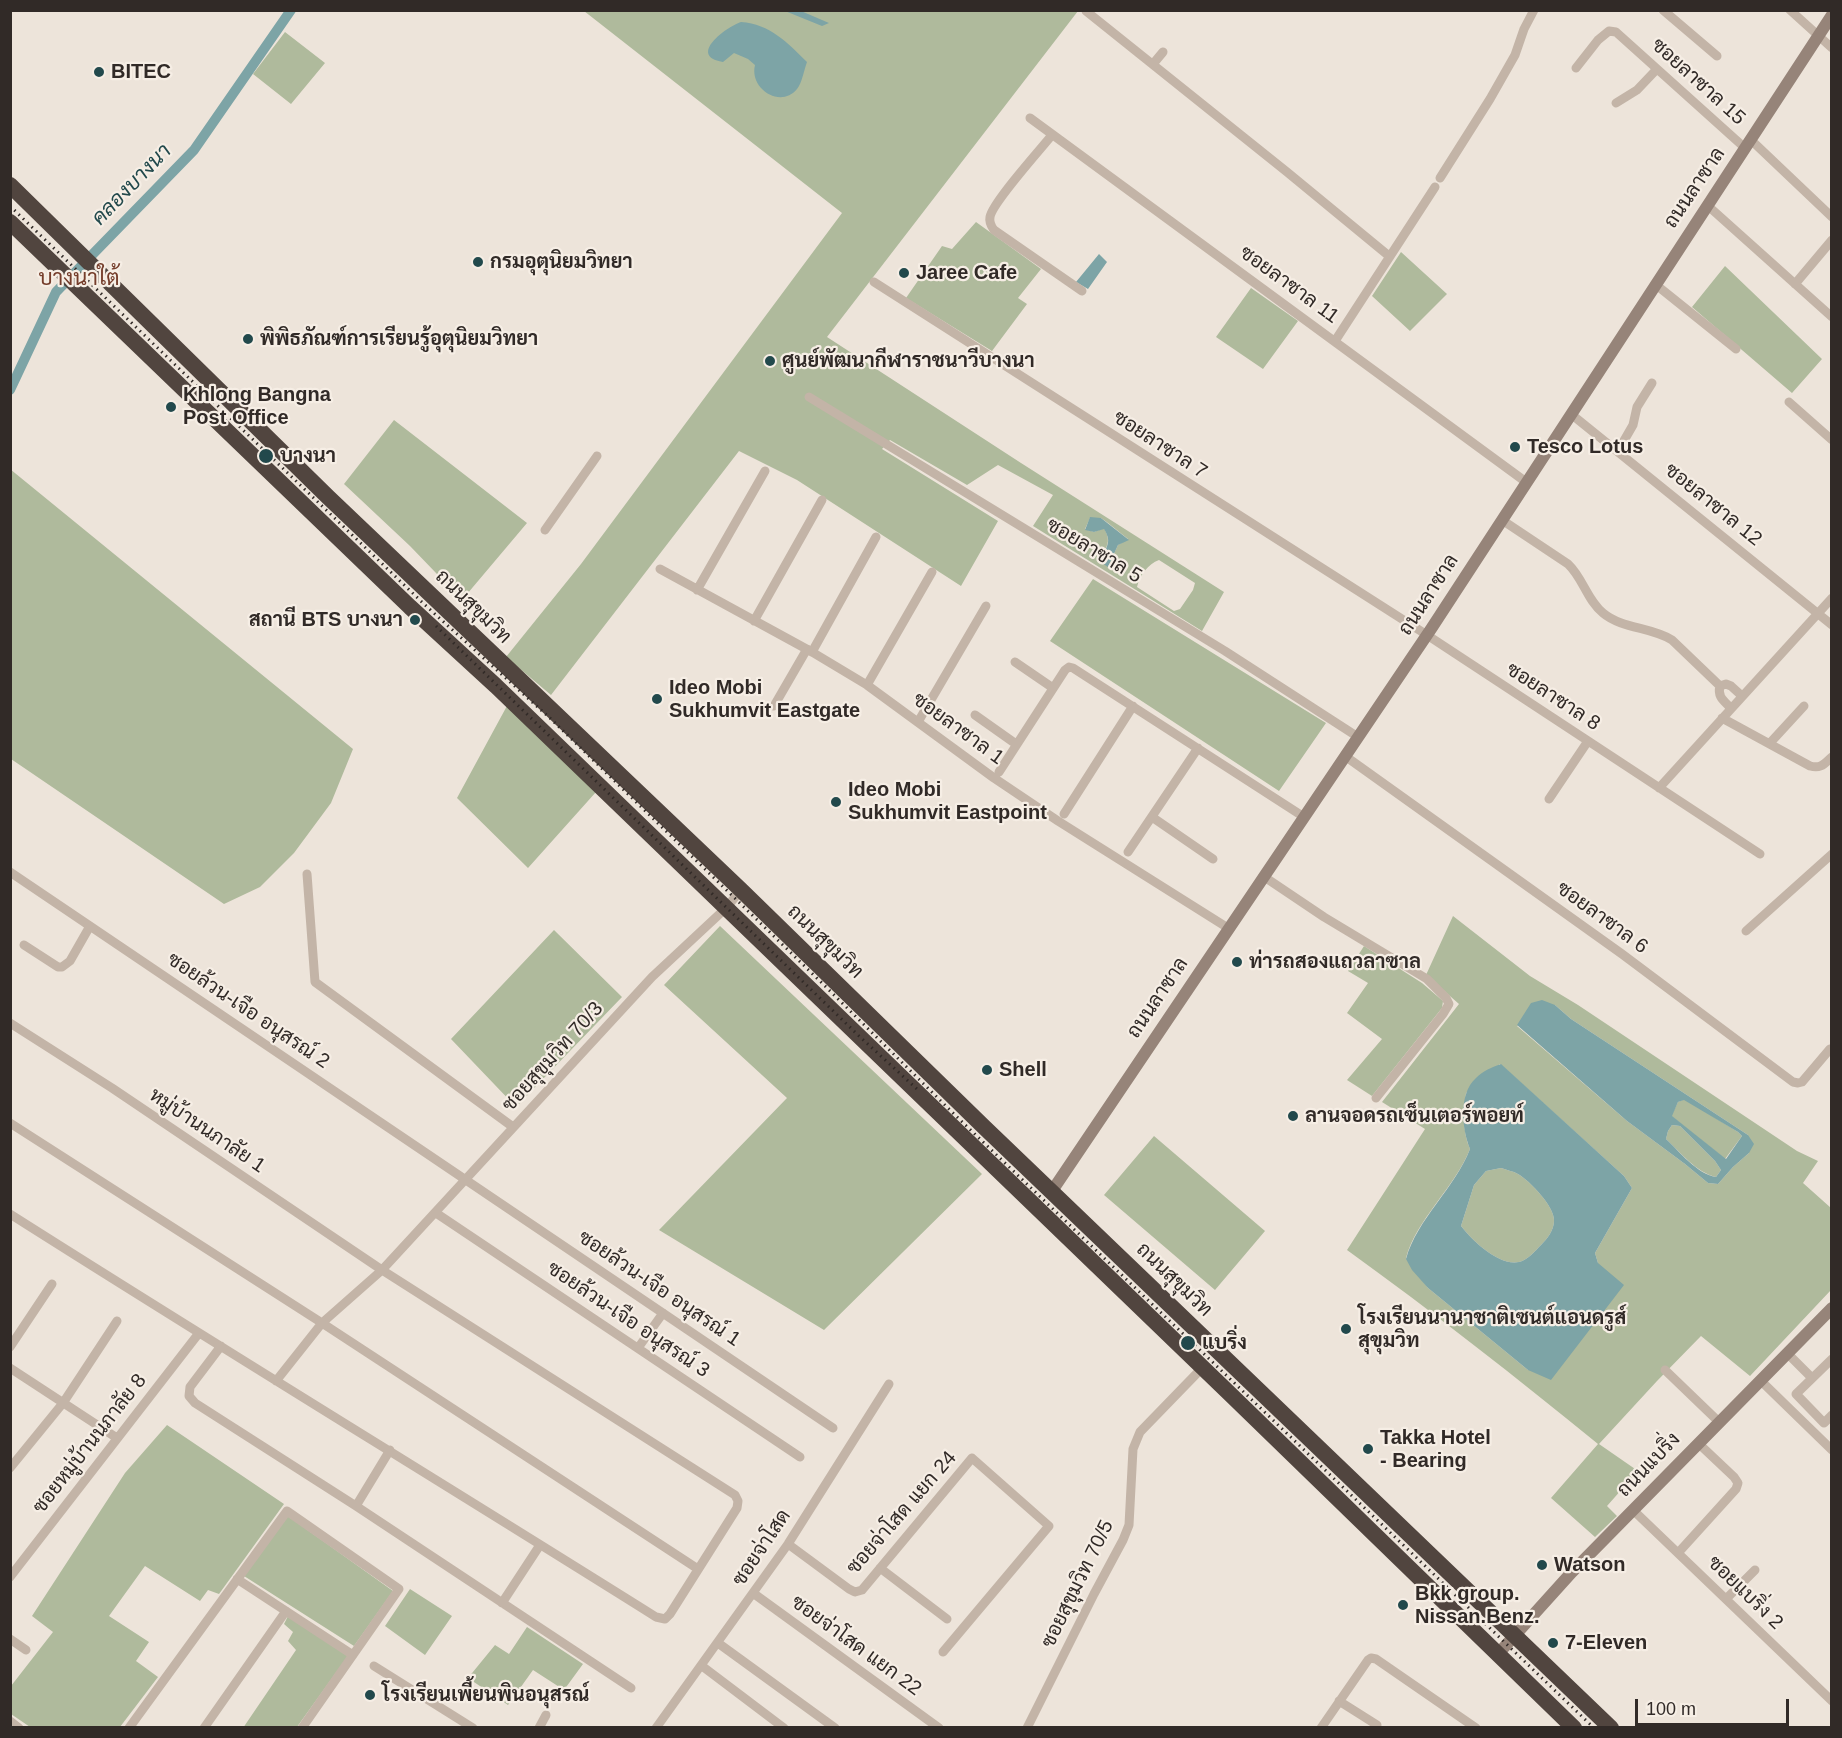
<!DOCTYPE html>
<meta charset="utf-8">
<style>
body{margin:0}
#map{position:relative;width:1842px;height:1738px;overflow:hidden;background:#ede4da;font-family:Helvetica,sans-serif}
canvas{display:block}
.frame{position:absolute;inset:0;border:12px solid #312a27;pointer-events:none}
.scale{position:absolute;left:1635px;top:1699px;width:154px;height:27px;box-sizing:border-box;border:3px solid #312a27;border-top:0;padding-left:8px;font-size:18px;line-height:21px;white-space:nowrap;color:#312a27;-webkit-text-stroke:4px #f6eee5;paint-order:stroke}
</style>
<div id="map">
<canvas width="1842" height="1738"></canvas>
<div class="frame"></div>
<div class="scale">100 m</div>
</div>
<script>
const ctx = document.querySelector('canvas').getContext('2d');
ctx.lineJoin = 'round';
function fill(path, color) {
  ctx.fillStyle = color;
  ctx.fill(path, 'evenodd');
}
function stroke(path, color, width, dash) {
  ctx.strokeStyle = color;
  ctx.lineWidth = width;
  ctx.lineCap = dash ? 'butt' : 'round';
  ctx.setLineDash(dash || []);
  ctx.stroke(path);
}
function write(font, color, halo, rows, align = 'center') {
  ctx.font = font + ' Helvetica,Sarabun,sans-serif';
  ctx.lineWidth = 4.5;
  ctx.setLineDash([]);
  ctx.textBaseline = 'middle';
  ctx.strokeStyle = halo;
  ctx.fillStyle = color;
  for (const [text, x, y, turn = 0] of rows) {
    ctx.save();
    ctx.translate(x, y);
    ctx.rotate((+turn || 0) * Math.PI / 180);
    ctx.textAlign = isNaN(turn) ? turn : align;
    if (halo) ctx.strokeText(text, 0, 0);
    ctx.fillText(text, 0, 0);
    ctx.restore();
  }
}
fill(new Path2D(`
 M 584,11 L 1078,11 L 827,337 L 1021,463 L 1224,592 L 1202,631 L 1033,526 L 1053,495 L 998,465 L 967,485 L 890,440 L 882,449 L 998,521 L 961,586 L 797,480 L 739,451 L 551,695 L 506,657 L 581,564 L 842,213 ZM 1090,518 L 1101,518 L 1108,523 L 1128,539 L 1118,545 L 1108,566 L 1102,555 C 1109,544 1110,539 1104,528 L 1094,532 L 1085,529 ZM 1159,560 L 1195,583 L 1193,590 L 1180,609 L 1174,611 L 1137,587 C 1140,575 1148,564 1159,560 Z
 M 285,32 L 325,63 L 291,104 L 253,74 Z
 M 976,222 L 1041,269 L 1018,298 L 1027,304 L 992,351 L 906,298 L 942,246 L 952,249 Z
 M 1401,252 L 1447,294 L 1410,331 L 1372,296 Z
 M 1725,266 L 1822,359 L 1792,393 L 1692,307 Z
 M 1251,288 L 1298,321 L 1263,369 L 1216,337 Z
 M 394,420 L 527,523 L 462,600 L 410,546 L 344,484 Z
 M 10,469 L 353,749 L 331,803 L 294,853 L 260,887 L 224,904 L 11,759 Z
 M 1093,579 L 1326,723 L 1279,791 L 1050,641 Z
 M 508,704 L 596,792 L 528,868 L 457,798 Z
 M 1453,916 L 1530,976 L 1578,1005 L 1797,1151 L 1818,1161 L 1803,1183 L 1831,1208 L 1831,1290 L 1750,1376 L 1701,1336 L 1657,1381 L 1599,1444 L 1638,1471 L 1607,1506 L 1617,1516 L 1595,1537 L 1551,1498 L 1598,1444 C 1516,1377 1433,1312 1347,1250 L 1425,1129 L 1382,1102 L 1459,1004 L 1426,975 ZM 1555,1005 L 1571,1019 L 1748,1135 L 1749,1153 L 1733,1167 L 1718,1184 L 1708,1183 L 1685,1164 L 1627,1121 L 1517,1026 ZM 1500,1064 L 1624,1176 L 1632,1188 L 1595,1253 L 1598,1263 L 1528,1370 L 1428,1288 L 1406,1258 C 1416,1220 1455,1187 1470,1149 C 1462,1131 1464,1112 1466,1093 Z
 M 720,926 L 982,1174 L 824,1330 L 659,1230 L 787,1098 L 664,985 Z
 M 554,930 L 622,997 L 516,1107 L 451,1039 Z
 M 1364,946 L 1422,983 L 1443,1001 L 1442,1008 L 1372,1096 L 1347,1080 L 1382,1039 L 1347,1013 L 1368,983 L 1348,971 Z
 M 1685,1099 L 1738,1132 L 1742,1136 L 1725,1159 L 1671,1116 L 1678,1102 Z
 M 1672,1125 L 1680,1126 L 1715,1161 L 1721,1170 L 1716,1177 C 1697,1173 1680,1152 1666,1139 L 1668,1131 Z
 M 1154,1136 L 1265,1231 L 1215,1290 L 1104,1195 Z
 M 1501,1168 C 1506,1170 1513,1171 1518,1174 C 1530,1181 1555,1207 1554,1221 C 1554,1230 1547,1239 1541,1245 C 1535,1251 1528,1260 1519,1262 C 1498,1266 1472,1240 1461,1226 L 1474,1185 L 1486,1171 Z
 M 167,1425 L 284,1504 L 219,1594 L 208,1590 L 200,1601 L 145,1566 L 109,1616 L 149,1642 L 136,1661 L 158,1677 L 120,1727 L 30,1727 L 11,1714 L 11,1686 L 53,1632 L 32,1616 L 125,1473 Z
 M 288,1516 L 393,1591 L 354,1646 L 244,1576 Z
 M 410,1589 L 452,1616 L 425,1655 L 385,1626 Z
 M 288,1616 L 348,1656 L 297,1727 L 243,1728 L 296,1650 L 288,1641 L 293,1632 L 284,1624 Z
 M 527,1627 L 583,1664 L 564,1690 L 533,1670 L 508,1705 L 468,1678 L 495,1645 L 509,1654 Z`), '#afba9c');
fill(new Path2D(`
 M 785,11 L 801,11 L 829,23 L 822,26 Z
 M 741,22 C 770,24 788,43 807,62 C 804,70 802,83 797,89 C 781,109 749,89 755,65 L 748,59 L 734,53 L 723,62 C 687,56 726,27 741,22 Z
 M 1099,254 L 1107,262 L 1088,289 L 1076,282 Z
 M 1090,517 L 1101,518 L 1129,540 L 1118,545 L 1108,567 L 1102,563 C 1103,547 1114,545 1104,529 L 1094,532 L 1085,530 Z
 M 1542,1000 L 1555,1005 L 1571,1019 L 1748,1135 L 1754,1144 L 1749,1153 L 1733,1167 L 1718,1184 L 1708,1183 L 1685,1164 L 1627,1121 L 1517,1025 L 1531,1003 ZM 1684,1100 L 1738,1132 L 1742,1136 L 1726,1159 L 1672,1116 L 1678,1102 ZM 1672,1125 L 1680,1126 L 1715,1161 L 1721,1170 L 1716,1177 C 1697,1174 1680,1152 1666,1139 L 1668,1131 Z
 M 1501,1064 L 1624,1176 L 1632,1188 L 1595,1253 L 1598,1263 L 1624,1285 L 1551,1380 L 1528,1370 L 1428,1288 L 1412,1270 L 1406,1259 C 1417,1219 1455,1188 1470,1149 C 1462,1129 1458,1094 1476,1078 C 1483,1071 1492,1067 1501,1064 ZM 1501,1168 C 1506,1170 1513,1171 1518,1174 C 1530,1181 1555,1207 1554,1221 C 1554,1230 1547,1239 1541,1245 C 1535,1251 1528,1260 1519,1262 C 1498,1266 1472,1240 1461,1226 L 1474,1185 L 1486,1171 Z`), '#7da4a6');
stroke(new Path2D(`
 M 10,390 L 56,292 L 194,150 L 291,10`), '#7da4a6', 10);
stroke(new Path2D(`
 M 1663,10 L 1717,56
 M 1790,10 L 1832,48
 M 1086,11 L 1287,172 L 1389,256
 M 1153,64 L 1163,52
 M 1576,68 L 1598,40 L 1609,31 L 1616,32 L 1745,148
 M 1616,103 L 1637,90 L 1657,69
 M 1030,118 L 1526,482
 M 1052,135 C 1040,150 992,203 990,217 C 989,222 991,226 994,230 L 1082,291
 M 1751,140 L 1832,217
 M 1440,178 L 1490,99 L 1515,55 L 1524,29 L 1534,10
 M 1707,205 L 1832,317
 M 874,282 L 1427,635 L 1760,854
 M 1655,284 L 1736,349
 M 1795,284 L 1832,240
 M 1335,341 L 1435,187
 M 809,397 L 1225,651 L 1358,737
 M 1789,402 L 1832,440
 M 1571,414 L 1832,625
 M 1618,451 L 1633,425 L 1637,407 L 1652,383
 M 1502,520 L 1568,564 C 1583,578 1587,600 1603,613 C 1622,629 1652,627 1672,640 L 1720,686
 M 545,530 L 597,456
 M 660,569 L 812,652 L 867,685 L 994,778 L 1058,821 L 1228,928
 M 697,590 L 765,471
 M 754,621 L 822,500
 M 812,652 L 876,537
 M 1015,662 L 1053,688
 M 867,685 L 932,572
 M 1720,686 C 1717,697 1724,701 1731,708
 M 1720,686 L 1726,684 L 1731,686 L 1742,696
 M 774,706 L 807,649
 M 975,715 L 1016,744
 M 1722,718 L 1810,766 C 1821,769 1824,764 1832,757
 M 918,722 L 986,606
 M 1770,743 L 1804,706
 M 1345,756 L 1622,954 L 1793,1082 L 1798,1083 L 1802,1082 L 1830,1049
 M 999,772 L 1065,670 L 1069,667 L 1073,668 L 1304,817
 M 1659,788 L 1832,598
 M 1549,799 L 1588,741
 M 1064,814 L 1133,706
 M 1152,817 L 1213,859
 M 1128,852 L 1198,748
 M 10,872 L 833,1428
 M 307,874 L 315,982 L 513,1127
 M 1263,876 L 1324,917 L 1427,979 L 1446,998 L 1449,1004 L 1443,1014 L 1376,1098
 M 1746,931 L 1832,854
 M 24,945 L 58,967 L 62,967 L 70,961 L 90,926
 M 10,1023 L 112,1088 L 382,1270 L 735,1495 L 738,1501 L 737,1508 L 670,1614 L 665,1619 L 656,1617 C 441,1482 224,1350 10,1214
 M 10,1123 L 322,1323 L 698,1569
 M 436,1213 L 800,1457
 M 221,1346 L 190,1387 L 189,1396 L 195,1403 L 356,1506 L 631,1688
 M 10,1347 L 52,1284
 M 638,1348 L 663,1313
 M 1787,1353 L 1812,1378
 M 1832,1359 L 1796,1394 L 1824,1423 L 1832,1415
 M 10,1368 L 117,1438
 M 1665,1370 L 1719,1422
 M 1760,1380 L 1832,1450
 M 276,1381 L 322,1323 L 382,1270 L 652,977 L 726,908 L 741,890
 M 10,1468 L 63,1403 L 117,1321
 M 356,1506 L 390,1450
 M 1633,1510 L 1832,1701
 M 788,1544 L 849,1589 L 855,1592 L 862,1590 L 972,1458 L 1049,1526 L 943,1652
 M 1678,1553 L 1736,1489 L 1738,1483 L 1734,1477 L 1698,1443
 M 880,1568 L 947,1619
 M 10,1577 L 199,1333
 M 237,1579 L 353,1655
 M 753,1593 L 939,1728
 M 1726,1599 L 1755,1570
 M 502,1603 L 540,1545
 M 10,1639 L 26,1650
 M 718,1643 L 835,1728
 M 374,1666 L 473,1728
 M 702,1666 L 784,1728
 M 1339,1701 L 1377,1725
 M 10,1721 L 19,1728
 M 129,1728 L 287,1511 L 399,1589 L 302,1728
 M 204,1728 L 286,1611
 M 539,1728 L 546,1715
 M 656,1728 L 788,1544 L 889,1384
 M 1027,1728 L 1094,1594 L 1123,1540 L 1129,1525 L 1133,1449 L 1140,1432 L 1203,1367
 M 1321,1728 L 1368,1660 L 1371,1658 L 1376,1659 L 1476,1728`), '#c3b4a7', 9);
stroke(new Path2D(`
 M 1052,1191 L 1431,629 L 1832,15
 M 1498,1654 L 1572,1572 L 1832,1308`), '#968479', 12);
stroke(new Path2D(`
 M 10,185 L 328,497 L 741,890 L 984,1127 L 1611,1728
 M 10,222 L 410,607 L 496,686 L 1229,1393 L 1574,1728`), '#51453f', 16);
stroke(new Path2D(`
 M 10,206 L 425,605 L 552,720 L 826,987 L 956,1116 L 1594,1728
 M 436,626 L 859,1036 L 918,1090`), '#312a27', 3, [1.5, 4.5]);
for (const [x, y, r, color] of [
 [99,72,6,"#22494c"],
 [478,262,6,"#22494c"],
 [904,273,6,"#22494c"],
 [248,339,6,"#22494c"],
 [770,361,6,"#22494c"],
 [171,407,6,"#22494c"],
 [1515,447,6,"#22494c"],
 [266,456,8,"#22494c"],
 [415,620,6,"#22494c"],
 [657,699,6,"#22494c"],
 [836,802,6,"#22494c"],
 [1237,962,6,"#22494c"],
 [987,1070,6,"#22494c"],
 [1293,1116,6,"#22494c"],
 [1346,1329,6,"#22494c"],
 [1188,1343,8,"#22494c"],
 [1368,1449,6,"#22494c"],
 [1542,1565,6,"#22494c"],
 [1403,1605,6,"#22494c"],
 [1553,1643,6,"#22494c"],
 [370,1695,6,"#22494c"]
]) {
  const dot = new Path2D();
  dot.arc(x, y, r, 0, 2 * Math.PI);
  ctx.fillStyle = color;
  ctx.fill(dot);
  stroke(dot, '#f6eee5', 2);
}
write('bold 20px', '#312a27', '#f6eee5', [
 ["BITEC",111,72],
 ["กรมอุตุนิยมวิทยา",490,262],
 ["Jaree Cafe",916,273],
 ["พิพิธภัณฑ์การเรียนรู้อุตุนิยมวิทยา",260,339],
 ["ศูนย์พัฒนากีฬาราชนาวีบางนา",782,361],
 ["Khlong Bangna",183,395],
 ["Post Office",183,418],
 ["Tesco Lotus",1527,447],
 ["บางนา",280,456],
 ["สถานี BTS บางนา",403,620,"right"],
 ["Ideo Mobi",669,688],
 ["Sukhumvit Eastgate",669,711],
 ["Ideo Mobi",848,790],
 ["Sukhumvit Eastpoint",848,813],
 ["ท่ารถสองแถวลาซาล",1249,962],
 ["Shell",999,1070],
 ["ลานจอดรถเซ็นเตอร์พอยท์",1305,1116],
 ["โรงเรียนนานาชาติเซนต์แอนดรูส์",1358,1318],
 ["สุขุมวิท",1358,1341],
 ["แบริ่ง",1202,1343],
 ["Takka Hotel",1380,1438],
 ["- Bearing",1380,1461],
 ["Watson",1554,1565],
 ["Bkk group.",1415,1594],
 ["Nissan.Benz.",1415,1617],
 ["7-Eleven",1565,1643],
 ["โรงเรียนเพี้ยนพินอนุสรณ์",382,1695]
], 'left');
write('20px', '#312a27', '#f6eee5', [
 ["ซอยลาซาล 15",1698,82,42],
 ["ถนนลาซาล",1695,188,-56],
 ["ซอยลาซาล 11",1289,285,36],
 ["ซอยลาซาล 7",1160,445,33],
 ["ซอยลาซาล 12",1713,505,39],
 ["ซอยลาซาล 5",1094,551,31],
 ["ถนนลาซาล",1429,595,-57],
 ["ถนนสุขุมวิท",473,607,44],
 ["ซอยลาซาล 8",1553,697,33],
 ["ซอยลาซาล 1",958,729,36],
 ["ซอยลาซาล 6",1602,918,36],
 ["ถนนสุขุมวิท",825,942,44],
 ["ถนนลาซาล",1158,998,-56],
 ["ซอยล้วน-เจือ อนุสรณ์ 2",248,1011,34],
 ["ซอยสุขุมวิท 70/3",553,1057,-48],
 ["หมู่บ้านนภาลัย 1",207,1131,34],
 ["ถนนสุขุมวิท",1174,1280,44],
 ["ซอยล้วน-เจือ อนุสรณ์ 1",659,1289,34],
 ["ซอยล้วน-เจือ อนุสรณ์ 3",628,1320,34],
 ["ซอยหมู่บ้านนภาลัย 8",90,1444,-52],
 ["ถนนแบริ่ง",1649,1465,-46],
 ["ซอยจ่าโสด แยก 24",902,1513,-49],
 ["ซอยจ่าโสด",762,1548,-56],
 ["ซอยสุขุมวิท 70/5",1078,1584,-64],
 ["ซอยแบริ่ง 2",1745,1593,44],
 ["ซอยจ่าโสด แยก 22",856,1646,36]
]);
write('italic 21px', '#22494c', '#f6eee5', [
 ["คลองบางนา",132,185,-46]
]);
write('22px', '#753d2b', '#f6eee5', [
 ["บางนาใต้",79,279]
]);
</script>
